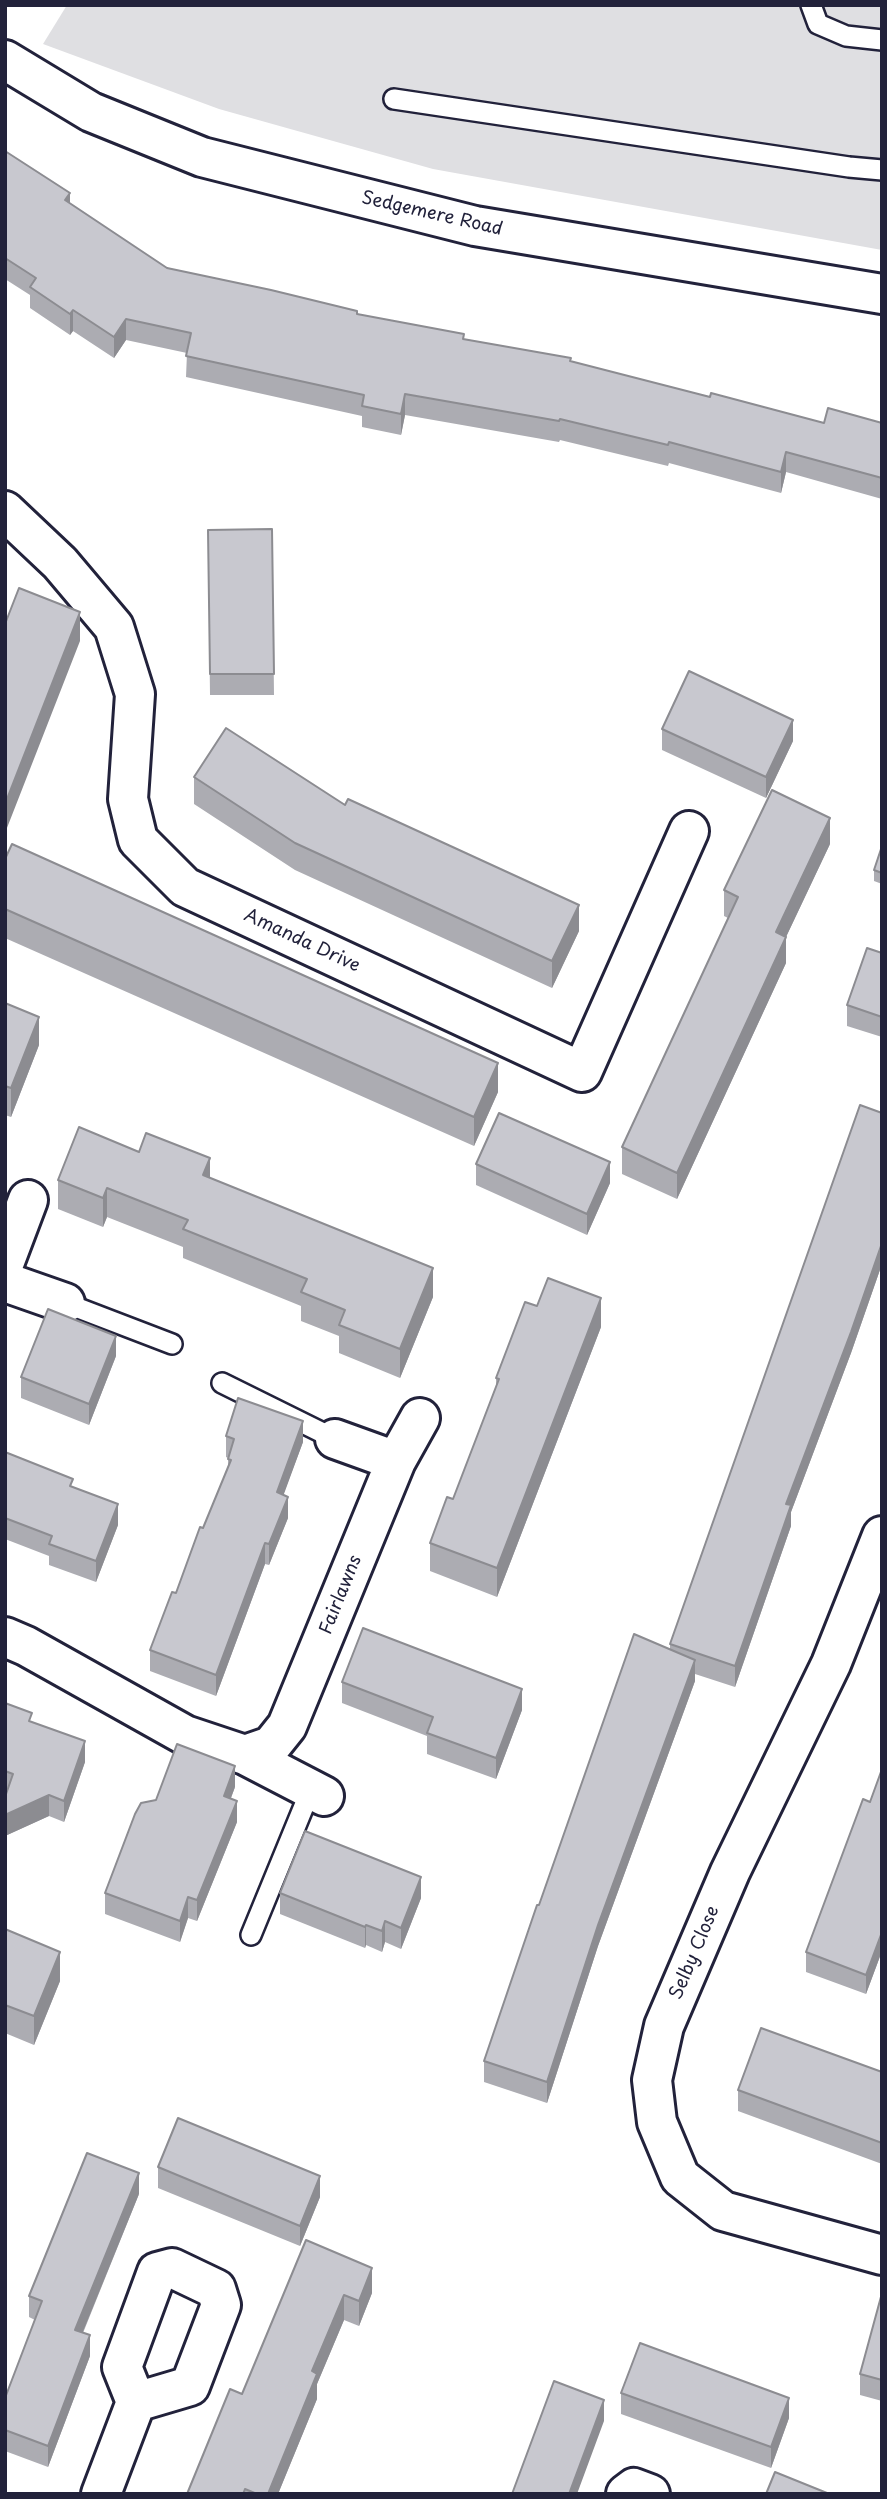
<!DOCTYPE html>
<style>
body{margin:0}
#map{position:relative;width:887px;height:2499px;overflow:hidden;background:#fff;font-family:"Playpen Sans",sans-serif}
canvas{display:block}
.frame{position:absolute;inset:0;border:7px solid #22223b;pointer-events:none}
</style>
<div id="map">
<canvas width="887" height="2499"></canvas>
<div class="frame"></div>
</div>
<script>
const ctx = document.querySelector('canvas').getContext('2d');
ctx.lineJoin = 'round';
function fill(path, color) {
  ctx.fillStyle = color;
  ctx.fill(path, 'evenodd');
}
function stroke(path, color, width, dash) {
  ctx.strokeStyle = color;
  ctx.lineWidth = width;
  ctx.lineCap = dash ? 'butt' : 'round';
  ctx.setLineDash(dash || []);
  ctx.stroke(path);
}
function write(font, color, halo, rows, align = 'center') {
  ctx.font = font + ' "Playpen Sans",sans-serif';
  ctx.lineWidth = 6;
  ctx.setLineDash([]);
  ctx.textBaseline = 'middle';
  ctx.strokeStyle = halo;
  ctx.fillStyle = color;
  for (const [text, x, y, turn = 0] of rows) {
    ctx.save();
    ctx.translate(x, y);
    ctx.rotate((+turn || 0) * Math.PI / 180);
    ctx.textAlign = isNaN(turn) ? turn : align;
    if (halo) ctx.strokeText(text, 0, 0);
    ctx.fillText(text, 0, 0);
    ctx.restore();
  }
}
fill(new Path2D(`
 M 67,5 L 882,5 L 882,250 L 433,169 L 219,109 L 43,44 Z`), '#dfdfe2');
const service = new Path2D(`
 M 811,5 L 818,24 L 846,36 L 882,40
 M 394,99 L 849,167 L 882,170
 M 65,1303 L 172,1344
 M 222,1383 L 335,1439
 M 251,1935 L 311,1789`);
const minor = new Path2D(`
 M 5,60 L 91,112 L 202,157 L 475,226 L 882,294
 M 5,511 L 60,563 L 114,627 L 135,694 L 128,799 L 138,840 L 185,887 L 582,1072 L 689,831
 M 5,1261 L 28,1200
 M 5,1282 L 65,1303
 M 335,1439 L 396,1461
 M 882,1536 L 831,1664 L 730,1872 L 664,2026 L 652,2080 L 657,2122 L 680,2177 L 723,2211 L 882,2255
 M 5,1637 L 26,1646 L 185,1735 L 245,1755 L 271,1746 L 287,1726 L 396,1461 L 420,1418
 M 245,1755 L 324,1796
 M 101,2494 L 136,2402 L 122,2367 L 157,2272 L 172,2268 L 216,2289 L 221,2305 L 190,2386 L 136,2402
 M 626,2494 L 634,2488 L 650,2494`);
stroke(service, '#22223b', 24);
stroke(minor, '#22223b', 44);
stroke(service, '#fff', 19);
stroke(minor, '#fff', 38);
fill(new Path2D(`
 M 5,151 L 70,203 L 167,268 L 464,339 L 571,362 L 710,397 L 824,423 L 882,423 L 882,499 L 786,472 L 781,493 L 669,463 L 668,466 L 560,440 L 559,442 L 405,415 L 401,435 L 362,427 L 362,416 L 186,377 L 187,353 L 126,340 L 114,358 L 73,331 L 70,335 L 30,308 L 30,295 L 5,279 Z
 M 272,529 L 274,695 L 210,695 L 208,530 Z
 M 662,729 L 793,741 L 766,798 L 662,750 Z
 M 194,777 L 345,805 L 579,931 L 552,988 L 295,870 L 194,804 Z
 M 830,844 L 786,937 L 786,963 L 677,1199 L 622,1174 L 622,1147 L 728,918 L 724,916 L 724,890 Z
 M 882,846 L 882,884 L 874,881 L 874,870 Z
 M 5,859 L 498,1092 L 474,1146 L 5,938 Z
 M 882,953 L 882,1037 L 847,1026 L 847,1005 Z
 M 5,1003 L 39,1045 L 11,1117 L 5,1115 Z
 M 882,1113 L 882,1264 L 851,1353 L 791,1512 L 791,1526 L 735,1687 L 695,1674 L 695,1681 L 598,1946 L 547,2103 L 484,2082 L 484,2061 L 539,1905 L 670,1649 L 670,1644 Z
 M 139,1152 L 210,1178 L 433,1297 L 400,1378 L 339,1353 L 339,1336 L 301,1321 L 301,1306 L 183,1258 L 183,1247 L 107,1217 L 103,1227 L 58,1209 L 58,1180 Z
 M 476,1164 L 610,1183 L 587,1235 L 476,1185 Z
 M 537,1306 L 601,1327 L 497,1597 L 430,1571 L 430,1543 L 453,1499 L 496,1386 L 496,1378 Z
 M 116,1356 L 89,1425 L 21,1398 L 21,1377 Z
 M 226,1436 L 303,1442 L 283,1495 L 288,1518 L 269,1565 L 265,1564 L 216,1696 L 150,1671 L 150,1650 L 176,1593 L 228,1467 L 228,1458 L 226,1457 Z
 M 5,1452 L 73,1487 L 118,1525 L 96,1582 L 49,1565 L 49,1556 L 5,1539 Z
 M 342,1682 L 522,1710 L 496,1779 L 427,1754 L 427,1736 L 342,1703 Z
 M 5,1703 L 85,1762 L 64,1822 L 49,1816 L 5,1836 L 5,1797 L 7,1793 L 5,1792 Z
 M 882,1769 L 882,1951 L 866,1994 L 806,1972 L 806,1952 L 870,1802 Z
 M 235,1787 L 231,1798 L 237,1822 L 197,1921 L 188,1918 L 180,1942 L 105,1914 L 105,1893 Z
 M 280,1893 L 421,1898 L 401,1949 L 385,1942 L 382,1952 L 366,1945 L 365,1948 L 280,1914 Z
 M 5,1929 L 60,1981 L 34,2045 L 5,2033 Z
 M 882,2072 L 882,2164 L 738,2111 L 738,2090 Z
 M 158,2167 L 320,2197 L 300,2246 L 158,2188 Z
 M 139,2194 L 83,2333 L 90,2356 L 48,2467 L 5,2451 L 5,2398 L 35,2320 L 29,2317 L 29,2296 Z
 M 306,2240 L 372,2293 L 359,2326 L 344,2320 L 317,2384 L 317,2399 L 278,2494 L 187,2494 L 242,2394 Z
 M 882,2293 L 882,2401 L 860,2395 L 860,2374 Z
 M 621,2393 L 789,2418 L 771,2468 L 621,2414 Z`), '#acacb2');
fill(new Path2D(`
 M 70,193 L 70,214 L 65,200 Z
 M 73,310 L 73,331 L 70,335 L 70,314 Z
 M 126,319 L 126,340 L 114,358 L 114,337 Z
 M 405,394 L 405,415 L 401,435 L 401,414 Z
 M 786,452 L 786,472 L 781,493 L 781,472 Z
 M 80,612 L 80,641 L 5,833 L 5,804 Z
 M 793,720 L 793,741 L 766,798 L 766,777 Z
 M 830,818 L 830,844 L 786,937 L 786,963 L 677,1199 L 677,1173 L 776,932 Z
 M 579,905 L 579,931 L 552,988 L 552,961 Z
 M 39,1017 L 39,1045 L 11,1117 L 11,1088 Z
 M 498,1063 L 498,1092 L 474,1146 L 474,1117 Z
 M 210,1158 L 210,1187 L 203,1175 Z
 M 610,1162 L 610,1183 L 587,1235 L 587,1214 Z
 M 107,1188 L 107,1217 L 103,1227 L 103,1198 Z
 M 882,1243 L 882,1264 L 851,1353 L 791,1512 L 791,1526 L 735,1687 L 735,1666 L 786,1504 Z
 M 433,1268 L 433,1297 L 400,1378 L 400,1349 Z
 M 601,1298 L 601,1327 L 497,1597 L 497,1568 Z
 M 116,1336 L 116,1356 L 89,1425 L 89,1404 Z
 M 303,1421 L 303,1442 L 277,1513 L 277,1492 Z
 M 288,1497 L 288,1518 L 269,1565 L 269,1544 Z
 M 118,1504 L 118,1525 L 96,1582 L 96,1561 Z
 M 265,1543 L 265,1564 L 216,1696 L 216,1675 Z
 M 695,1660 L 695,1681 L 598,1946 L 547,2103 L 547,2082 L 598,1925 Z
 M 522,1689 L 522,1710 L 496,1779 L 496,1758 Z
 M 85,1741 L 85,1762 L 64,1822 L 64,1801 Z
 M 235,1766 L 235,1787 L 224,1816 L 224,1796 Z
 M 49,1795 L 49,1816 L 5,1836 L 5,1815 Z
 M 237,1801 L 237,1822 L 197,1921 L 197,1900 Z
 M 421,1877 L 421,1898 L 401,1949 L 401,1928 Z
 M 188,1897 L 188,1918 L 180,1942 L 180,1921 Z
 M 385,1921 L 385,1942 L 382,1952 L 382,1931 Z
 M 366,1925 L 366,1945 L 365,1948 L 365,1927 Z
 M 882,1932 L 882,1951 L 866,1994 L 866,1975 Z
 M 60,1952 L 60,1981 L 34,2045 L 34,2016 Z
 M 139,2173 L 139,2194 L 75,2351 L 75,2330 Z
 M 320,2176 L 320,2197 L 300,2246 L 300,2226 Z
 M 372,2268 L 372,2293 L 359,2326 L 359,2301 Z
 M 344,2295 L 344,2320 L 317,2384 L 317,2399 L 278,2494 L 268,2494 L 312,2371 Z
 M 90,2335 L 90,2356 L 48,2467 L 48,2446 Z
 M 789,2398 L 789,2418 L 771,2468 L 771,2447 Z
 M 604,2400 L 604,2421 L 577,2494 L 569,2494 Z`), '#8c8c91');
const building = new Path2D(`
 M 5,151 L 70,193 L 65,200 L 167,268 L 271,290 L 357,311 L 357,314 L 464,334 L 463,339 L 571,358 L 570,361 L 710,397 L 711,393 L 824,423 L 828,408 L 882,423 L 882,478 L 786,452 L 781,472 L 669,442 L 668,445 L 560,419 L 559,421 L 405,394 L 401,414 L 362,406 L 364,395 L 186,356 L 191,333 L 126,319 L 114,337 L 73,310 L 70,314 L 30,287 L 36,278 L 5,258 Z
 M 272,529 L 274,674 L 210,674 L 208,530 Z
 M 19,588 L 80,612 L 5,804 L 5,624 Z
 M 689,671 L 793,720 L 766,777 L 662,729 Z
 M 226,728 L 345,805 L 348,799 L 579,905 L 552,961 L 295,843 L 194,777 Z
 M 772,790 L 830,818 L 776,932 L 786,937 L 677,1173 L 622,1147 L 738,897 L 724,890 Z
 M 12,844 L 498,1063 L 474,1117 L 5,909 L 5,859 Z
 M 882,846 L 882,873 L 874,870 Z
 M 867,948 L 882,953 L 882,1017 L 847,1005 Z
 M 5,1003 L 39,1017 L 11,1088 L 5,1086 Z
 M 860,1105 L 882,1113 L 882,1243 L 851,1332 L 786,1504 L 791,1505 L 735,1666 L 670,1644 Z
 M 499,1113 L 610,1162 L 587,1214 L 476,1164 Z
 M 79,1127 L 139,1152 L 146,1133 L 210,1158 L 203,1175 L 433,1268 L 400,1349 L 339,1325 L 345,1310 L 301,1292 L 307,1279 L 183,1229 L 188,1220 L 107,1188 L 103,1198 L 58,1180 Z
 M 548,1278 L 601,1298 L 497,1568 L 430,1543 L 447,1497 L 453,1499 L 499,1379 L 496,1378 L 525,1302 L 537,1306 Z
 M 48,1309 L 116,1336 L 89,1404 L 21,1377 Z
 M 238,1398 L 303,1421 L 277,1492 L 288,1497 L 269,1544 L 265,1543 L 216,1675 L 150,1650 L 172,1592 L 176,1593 L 200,1527 L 203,1528 L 231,1460 L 228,1459 L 234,1439 L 226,1436 Z
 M 5,1452 L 73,1479 L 70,1486 L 118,1504 L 96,1561 L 49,1544 L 52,1536 L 5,1518 Z
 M 363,1628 L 522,1689 L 496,1758 L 427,1733 L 433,1717 L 342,1682 Z
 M 634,1634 L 695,1660 L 598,1925 L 547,2082 L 484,2061 L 537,1905 L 539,1905 Z
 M 5,1703 L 32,1713 L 29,1721 L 85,1741 L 64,1801 L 49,1795 L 5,1815 L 5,1797 L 13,1774 L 5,1771 Z
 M 177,1744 L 235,1766 L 224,1796 L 237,1801 L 197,1900 L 188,1897 L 180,1921 L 105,1893 L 135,1814 L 141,1803 L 156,1800 Z
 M 882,1769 L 882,1932 L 866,1975 L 806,1952 L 863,1799 L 870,1802 Z
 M 305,1831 L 421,1877 L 401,1928 L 385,1921 L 382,1931 L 366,1925 L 365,1927 L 280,1893 Z
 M 5,1929 L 60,1952 L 34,2016 L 5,2005 Z
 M 761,2028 L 882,2072 L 882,2143 L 738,2090 Z
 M 178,2118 L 320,2176 L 300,2226 L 158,2167 Z
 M 87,2153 L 139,2173 L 75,2330 L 90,2335 L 48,2446 L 5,2430 L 5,2398 L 42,2301 L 29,2296 Z
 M 306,2240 L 372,2268 L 359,2301 L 344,2295 L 312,2371 L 317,2374 L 268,2494 L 257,2494 L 245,2489 L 243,2494 L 187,2494 L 230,2389 L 242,2394 Z
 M 882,2293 L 882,2380 L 860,2374 Z
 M 640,2343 L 789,2398 L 771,2447 L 621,2393 Z
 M 554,2381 L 604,2400 L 569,2494 L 512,2494 Z
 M 775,2472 L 827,2493 L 827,2494 L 766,2494 Z`);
fill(building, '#c8c8cf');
stroke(building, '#8c8c91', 2);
write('18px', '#22223b', '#fff', [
 ["Sedgemere Road",432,214,13],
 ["Amanda Drive",302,941,25],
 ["Fairlawns",341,1595,-68],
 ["Selby Close",695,1953,-67]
]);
</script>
